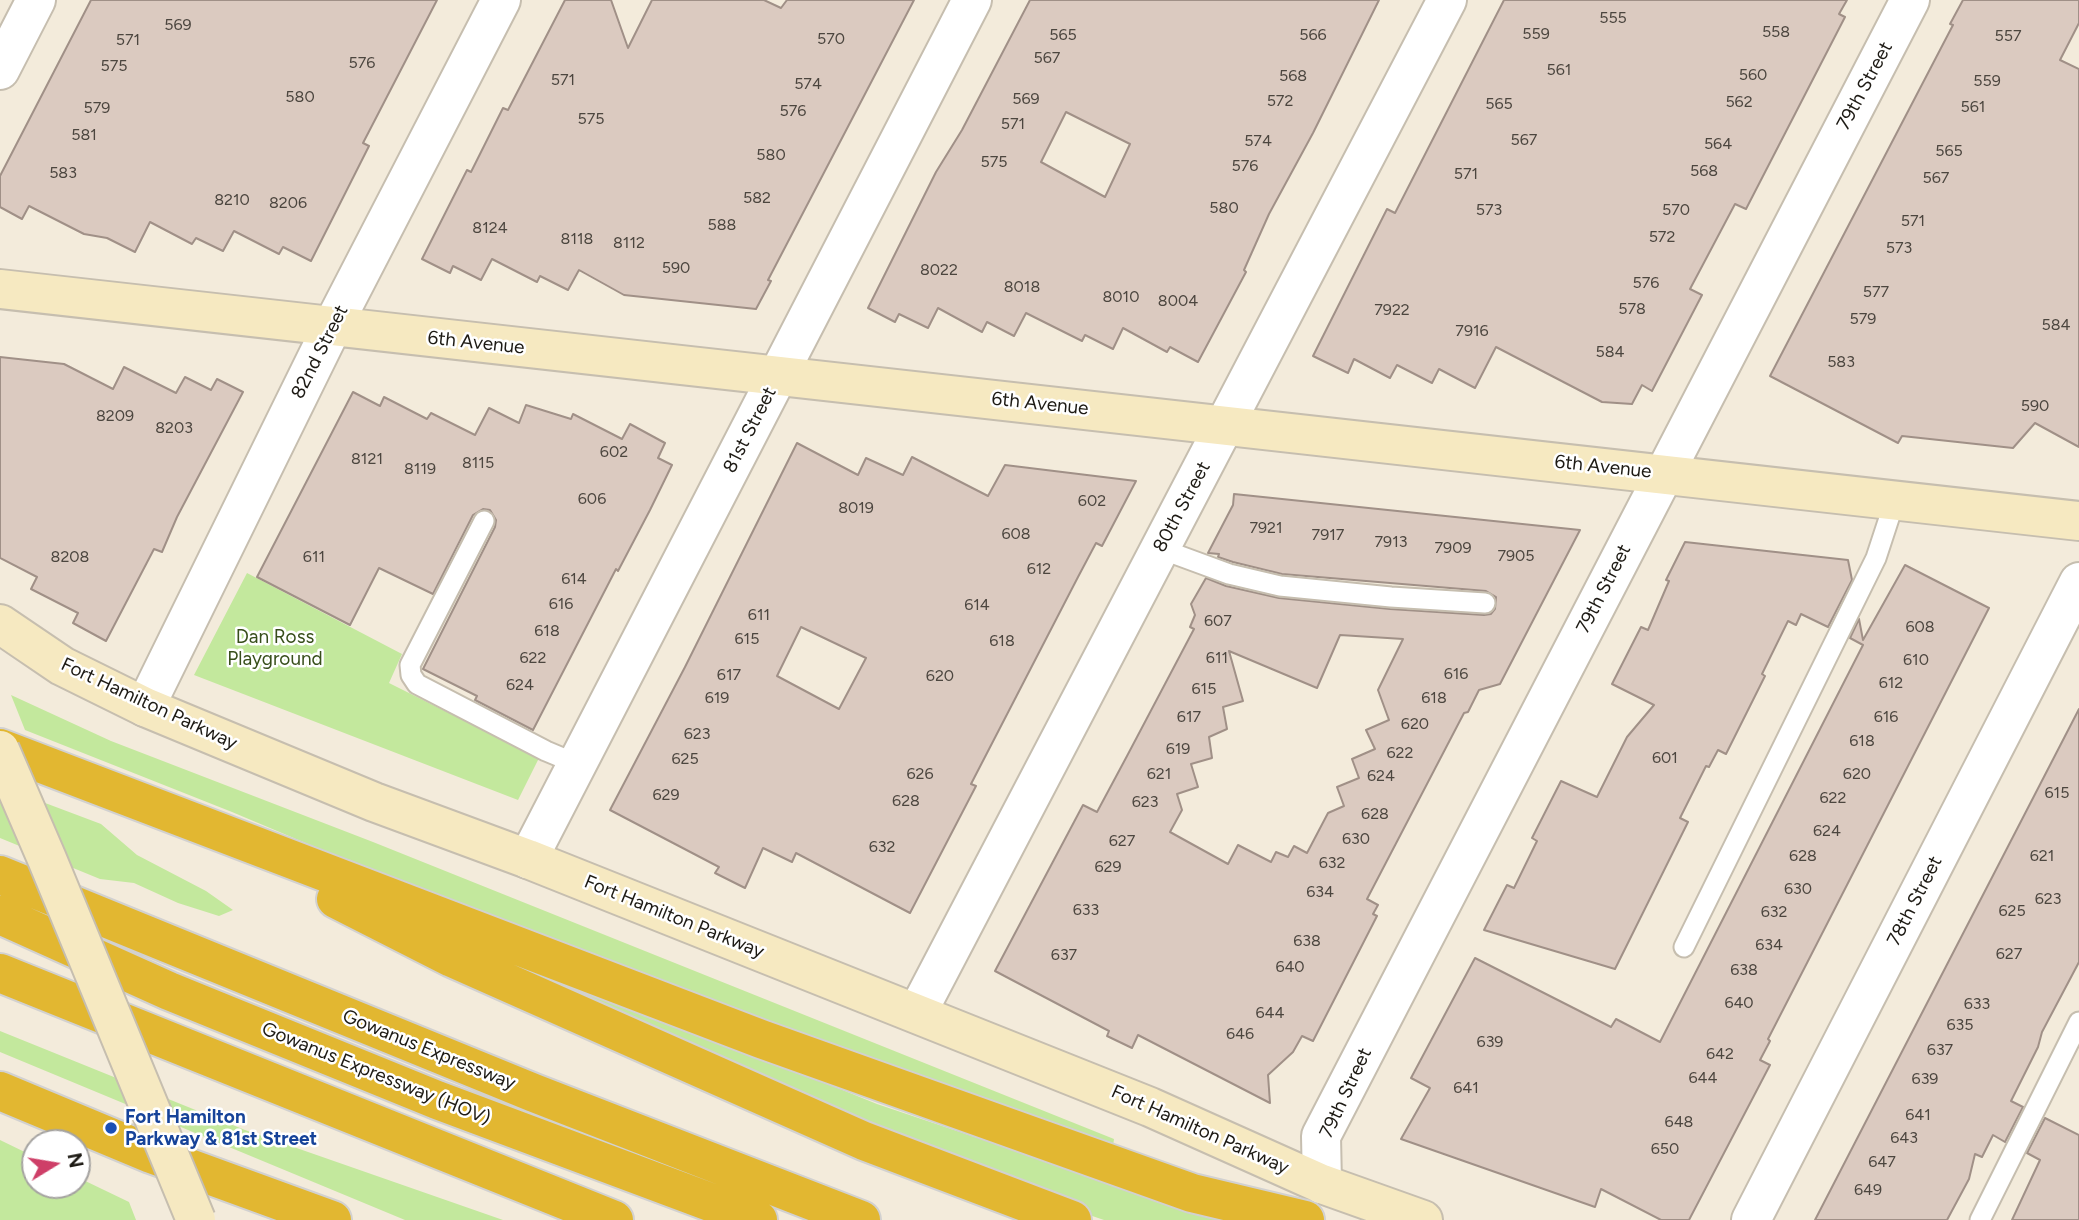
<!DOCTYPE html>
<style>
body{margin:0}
#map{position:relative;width:2079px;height:1220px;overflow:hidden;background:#f3ebdb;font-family:Figtree,sans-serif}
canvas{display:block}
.north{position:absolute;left:21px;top:1129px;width:70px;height:70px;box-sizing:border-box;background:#fff;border:2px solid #a5a3a1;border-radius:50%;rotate:79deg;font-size:19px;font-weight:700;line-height:28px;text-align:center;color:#1d1a14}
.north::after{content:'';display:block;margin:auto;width:24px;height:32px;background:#ce3f68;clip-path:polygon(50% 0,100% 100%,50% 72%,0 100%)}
</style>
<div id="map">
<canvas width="2079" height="1220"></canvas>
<div class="north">N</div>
</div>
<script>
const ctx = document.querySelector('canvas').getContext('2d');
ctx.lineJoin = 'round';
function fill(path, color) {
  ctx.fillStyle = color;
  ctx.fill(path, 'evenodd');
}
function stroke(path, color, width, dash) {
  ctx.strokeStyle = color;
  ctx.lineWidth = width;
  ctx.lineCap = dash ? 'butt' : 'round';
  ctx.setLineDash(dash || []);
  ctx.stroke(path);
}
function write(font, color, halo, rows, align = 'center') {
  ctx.font = font + ' Figtree,sans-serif';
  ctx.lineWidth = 5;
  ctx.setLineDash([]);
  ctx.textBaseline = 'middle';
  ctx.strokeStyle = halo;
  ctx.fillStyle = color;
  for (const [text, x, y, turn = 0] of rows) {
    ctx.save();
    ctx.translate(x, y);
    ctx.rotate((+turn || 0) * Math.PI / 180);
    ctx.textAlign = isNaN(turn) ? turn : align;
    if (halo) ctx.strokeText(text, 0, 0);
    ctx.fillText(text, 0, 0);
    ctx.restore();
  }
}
fill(new Path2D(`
 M 247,573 L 402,654 L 389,683 L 539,758 L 518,800 L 194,675 Z
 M 11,695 L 111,741 L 373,842 L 1114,1139 L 1113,1146 L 930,1085 L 410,887 L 232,812 L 25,730 Z
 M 0,786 L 101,824 L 137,855 L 206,891 L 233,910 L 219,916 L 178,903 L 134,883 L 100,879 L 0,838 Z
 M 577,982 L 877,1104 L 1221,1220 L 1104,1220 L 1004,1186 L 572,996 Z
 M 0,1031 L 245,1130 L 503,1220 L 405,1220 L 0,1052 Z
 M 0,1140 L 35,1157 L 35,1185 L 77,1185 L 77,1177 L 129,1202 L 136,1220 L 0,1220 Z`), '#c3e89d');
const building = new Path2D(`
 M 91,0 L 437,0 L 363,143 L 369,146 L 311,261 L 283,247 L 279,254 L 234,231 L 223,251 L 196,238 L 192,244 L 150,222 L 135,252 L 107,238 L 84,234 L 29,206 L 22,219 L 0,207 L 0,176 Z
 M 565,0 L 611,0 L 628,48 L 652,0 L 764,0 L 781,8 L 787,0 L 914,0 L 768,280 L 771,281 L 756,309 L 624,295 L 579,270 L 568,290 L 540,276 L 537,282 L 492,259 L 481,280 L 453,266 L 450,273 L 422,259 L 467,170 L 471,172 L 503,108 L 508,110 Z
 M 1030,0 L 1379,0 L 1313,133 L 1269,214 L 1244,270 L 1246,272 L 1198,362 L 1170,347 L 1167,352 L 1123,328 L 1113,349 L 1085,335 L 1082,341 L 1026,313 L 1014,336 L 987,322 L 982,332 L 938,308 L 928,328 L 899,314 L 895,322 L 868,308 L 936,172 L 962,130 ZM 1066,112 L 1130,144 L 1105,197 L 1041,162 Z
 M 1504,0 L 1847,0 L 1839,14 L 1845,17 L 1746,209 L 1735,204 L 1690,289 L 1702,295 L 1652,391 L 1642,385 L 1632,404 L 1602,402 L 1496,347 L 1475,388 L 1439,369 L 1432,383 L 1397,365 L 1390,378 L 1354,359 L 1348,373 L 1313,356 L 1387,209 L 1395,213 Z
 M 1963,0 L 2079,0 L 2079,23 L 2060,60 L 2079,69 L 2079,447 L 2035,423 L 2013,448 L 1902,436 L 1898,443 L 1770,376 L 1953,25 L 1950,24 Z
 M 0,357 L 64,364 L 113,389 L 124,367 L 176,393 L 185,377 L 211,390 L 217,379 L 243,392 L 177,517 L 162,552 L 154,549 L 106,641 L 73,623 L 78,613 L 31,589 L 37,577 L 0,558 Z
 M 353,392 L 380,406 L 384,397 L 427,419 L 431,413 L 475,435 L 489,408 L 519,423 L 526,405 L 571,419 L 573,414 L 622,439 L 630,424 L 665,443 L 658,458 L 672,465 L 650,510 L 618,571 L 616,569 L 533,730 L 475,700 L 477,696 L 423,669 L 495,527 L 496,520 L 490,510 L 483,509 L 473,515 L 433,594 L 379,568 L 350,625 L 257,577 Z
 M 797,443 L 858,475 L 866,458 L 903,475 L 912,457 L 988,496 L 1005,465 L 1136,481 L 1102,546 L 1096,543 L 1078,577 L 971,784 L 976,786 L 910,913 L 796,853 L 792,862 L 763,848 L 745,888 L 715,873 L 719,867 L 610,810 L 685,667 ZM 801,627 L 866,658 L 839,709 L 777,676 Z
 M 1234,494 L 1580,530 L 1500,684 L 1479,690 L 1468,712 L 1464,713 L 1367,899 L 1378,905 L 1373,914 L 1377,916 L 1313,1041 L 1302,1036 L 1293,1052 L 1268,1075 L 1270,1103 L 1138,1035 L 1132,1048 L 1107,1036 L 1109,1031 L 995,971 L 1083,805 L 1097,812 L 1127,756 L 1194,629 L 1190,627 L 1195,615 L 1191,604 L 1206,578 L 1226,586 L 1279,598 L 1390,609 L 1484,615 L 1491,614 L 1495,609 L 1496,597 L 1486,591 L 1282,574 L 1233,562 L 1218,557 L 1219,554 L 1208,553 L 1233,505 ZM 1340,635 L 1403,639 L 1378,690 L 1389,720 L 1366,730 L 1375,749 L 1352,759 L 1359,778 L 1337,787 L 1344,806 L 1328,813 L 1307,853 L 1294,846 L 1288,857 L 1276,852 L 1271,862 L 1238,845 L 1228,864 L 1170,832 L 1182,810 L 1177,794 L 1198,787 L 1191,764 L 1212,758 L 1209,737 L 1227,729 L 1223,707 L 1243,701 L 1229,651 L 1317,688 Z
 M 1685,542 L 1848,560 L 1852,580 L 1828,627 L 1801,614 L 1796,625 L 1788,621 L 1762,674 L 1765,676 L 1726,754 L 1718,750 L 1709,767 L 1706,766 L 1680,818 L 1688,822 L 1615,969 L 1484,930 L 1507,885 L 1514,888 L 1537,841 L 1532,838 L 1561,781 L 1597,797 L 1627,737 L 1654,705 L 1612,684 L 1641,627 L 1648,630 L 1669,581 L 1666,580 Z
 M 1905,565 L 1989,608 L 1768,1039 L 1770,1041 L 1760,1060 L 1770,1065 L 1689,1220 L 1661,1220 L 1601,1189 L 1595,1207 L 1401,1139 L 1430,1088 L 1411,1078 L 1475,958 L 1611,1027 L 1616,1019 L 1660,1042 L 1863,645 L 1850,638 L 1859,619 L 1863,640 Z
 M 2079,709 L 2079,962 L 2042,1032 L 2038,1047 L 2011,1101 L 2023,1107 L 2005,1142 L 1993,1135 L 1982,1157 L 1975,1154 L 1969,1179 L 1947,1220 L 1815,1220 Z
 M 2045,1118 L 2079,1135 L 2079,1220 L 2012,1220 L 2040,1160 L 2027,1153 Z`);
fill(building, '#dbcac0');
stroke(building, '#a09087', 2);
const lane = new Path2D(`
 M 484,521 L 410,665 L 411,675 L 417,684 L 546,751 L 577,764
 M 1161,549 L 1229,574 L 1280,586 L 1391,597 L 1485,603
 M 1684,947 L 1876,558 L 1895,500
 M 1980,1220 L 2079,1022`);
const street = new Path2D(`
 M 0,70 L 36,0
 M 145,707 L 332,327 L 501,0
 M 528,859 L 972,0
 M 917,1013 L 1447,0
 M 1322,1184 L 1321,1136 L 1910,0
 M 1751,1220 L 2079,582`);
const secondary = new Path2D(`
 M 0,289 L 2079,521
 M 0,624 L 62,666 L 145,707 L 374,802 L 528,859 L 1150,1107 L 1322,1184 L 1423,1220`);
const highway = new Path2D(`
 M 0,748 L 761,1039 L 1192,1193 L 1305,1220
 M 0,875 L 534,1093 L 861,1220
 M 336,899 L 452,958 L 864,1141 L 1072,1220
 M 0,915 L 169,991 L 437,1100 L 758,1220
 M 0,973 L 614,1220
 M 0,1091 L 151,1154 L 332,1220`);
stroke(lane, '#c6beaf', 23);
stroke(street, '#c6beaf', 42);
stroke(secondary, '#c6beaf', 42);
stroke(highway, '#d2d1d0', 42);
stroke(lane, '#fff', 19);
stroke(street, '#fff', 38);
stroke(secondary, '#f6e9c1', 38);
stroke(highway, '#e2b731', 38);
const secondaryBridge = new Path2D(`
 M 0,750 L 47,859 L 196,1220`);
stroke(secondaryBridge, '#c6beaf', 42, []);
stroke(secondaryBridge, '#f6e9c1', 38);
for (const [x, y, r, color] of [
 [111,1128,7,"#1a4fb4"]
]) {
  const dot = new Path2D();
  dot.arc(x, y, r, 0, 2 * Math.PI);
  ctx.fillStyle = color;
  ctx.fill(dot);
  stroke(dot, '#fff', 2.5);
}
write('16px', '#4c463f', null, [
 ["555",1613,18],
 ["569",178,25],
 ["558",1776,32],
 ["559",1536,34],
 ["565",1063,35],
 ["566",1313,35],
 ["557",2008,36],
 ["570",831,39],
 ["571",128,40],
 ["567",1047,58],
 ["576",362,63],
 ["575",114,66],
 ["561",1559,70],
 ["560",1753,75],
 ["568",1293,76],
 ["571",563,80],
 ["559",1987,81],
 ["574",808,84],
 ["580",300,97],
 ["569",1026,99],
 ["572",1280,101],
 ["562",1739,102],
 ["565",1499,104],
 ["561",1973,107],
 ["579",97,108],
 ["576",793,111],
 ["575",591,119],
 ["571",1013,124],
 ["581",84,135],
 ["567",1524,140],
 ["574",1258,141],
 ["564",1718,144],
 ["565",1949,151],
 ["580",771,155],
 ["575",994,162],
 ["576",1245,166],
 ["568",1704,171],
 ["583",63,173],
 ["571",1466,174],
 ["567",1936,178],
 ["582",757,198],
 ["8210",232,200],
 ["8206",288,203],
 ["580",1224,208],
 ["573",1489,210],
 ["570",1676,210],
 ["571",1913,221],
 ["588",722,225],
 ["8124",490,228],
 ["572",1662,237],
 ["8118",577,239],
 ["8112",629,243],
 ["573",1899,248],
 ["590",676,268],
 ["8022",939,270],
 ["576",1646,283],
 ["8018",1022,287],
 ["577",1876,292],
 ["8010",1121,297],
 ["8004",1178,301],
 ["578",1632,309],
 ["7922",1392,310],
 ["579",1863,319],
 ["584",2056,325],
 ["7916",1472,331],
 ["584",1610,352],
 ["583",1841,362],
 ["590",2035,406],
 ["8209",115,416],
 ["8203",174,428],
 ["602",614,452],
 ["8121",367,459],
 ["8115",478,463],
 ["8119",420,469],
 ["606",592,499],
 ["602",1092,501],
 ["8019",856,508],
 ["7921",1266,528],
 ["608",1016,534],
 ["7917",1328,535],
 ["7913",1391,542],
 ["7909",1453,548],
 ["7905",1516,556],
 ["8208",70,557],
 ["611",314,557],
 ["612",1039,569],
 ["614",574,579],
 ["616",561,604],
 ["614",977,605],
 ["611",759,615],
 ["607",1218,621],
 ["608",1920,627],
 ["618",547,631],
 ["615",747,639],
 ["618",1002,641],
 ["622",533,658],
 ["611",1217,658],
 ["610",1916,660],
 ["616",1456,674],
 ["617",729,675],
 ["620",940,676],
 ["612",1891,683],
 ["624",520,685],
 ["615",1204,689],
 ["619",717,698],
 ["618",1434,698],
 ["617",1189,717],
 ["616",1886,717],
 ["620",1415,724],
 ["623",697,734],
 ["618",1862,741],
 ["619",1178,749],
 ["622",1400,753],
 ["601",1665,758],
 ["625",685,759],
 ["626",920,774],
 ["621",1159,774],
 ["620",1857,774],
 ["624",1381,776],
 ["615",2057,793],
 ["629",666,795],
 ["622",1833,798],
 ["628",906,801],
 ["623",1145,802],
 ["628",1375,814],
 ["624",1827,831],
 ["630",1356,839],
 ["627",1122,841],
 ["632",882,847],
 ["628",1803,856],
 ["621",2042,856],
 ["632",1332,863],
 ["629",1108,867],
 ["630",1798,889],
 ["634",1320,892],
 ["623",2048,899],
 ["633",1086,910],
 ["625",2012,911],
 ["632",1774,912],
 ["638",1307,941],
 ["634",1769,945],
 ["627",2009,954],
 ["637",1064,955],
 ["640",1290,967],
 ["638",1744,970],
 ["640",1739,1003],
 ["633",1977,1004],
 ["644",1270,1013],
 ["635",1960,1025],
 ["646",1240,1034],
 ["639",1490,1042],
 ["637",1940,1050],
 ["642",1720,1054],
 ["644",1703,1078],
 ["639",1925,1079],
 ["641",1466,1088],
 ["641",1918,1115],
 ["648",1679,1122],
 ["643",1904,1138],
 ["650",1665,1149],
 ["647",1882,1162],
 ["649",1868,1190]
]);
write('19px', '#1d1a14', '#fff', [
 ["79th Street",1865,86,-62],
 ["6th Avenue",476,343,6],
 ["82nd Street",320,352,-63],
 ["6th Avenue",1040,404,6],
 ["81st Street",750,430,-63],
 ["6th Avenue",1603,467,6],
 ["80th Street",1182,507,-62],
 ["79th Street",1604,589,-63],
 ["Fort Hamilton Parkway",149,704,25],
 ["78th Street",1915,901,-63],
 ["Fort Hamilton Parkway",674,917,22],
 ["Gowanus Expressway",429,1050,22],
 ["Gowanus Expressway (HOV)",376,1074,22],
 ["79th Street",1346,1093,-65],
 ["Fort Hamilton Parkway",1200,1130,24]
]);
write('19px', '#374e1a', '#fff', [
 ["Dan Ross",275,637],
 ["Playground",275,659]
]);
write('bold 19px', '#164399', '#fff', [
 ["Fort Hamilton",125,1117],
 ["Parkway & 81st Street",125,1139]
], 'left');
</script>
